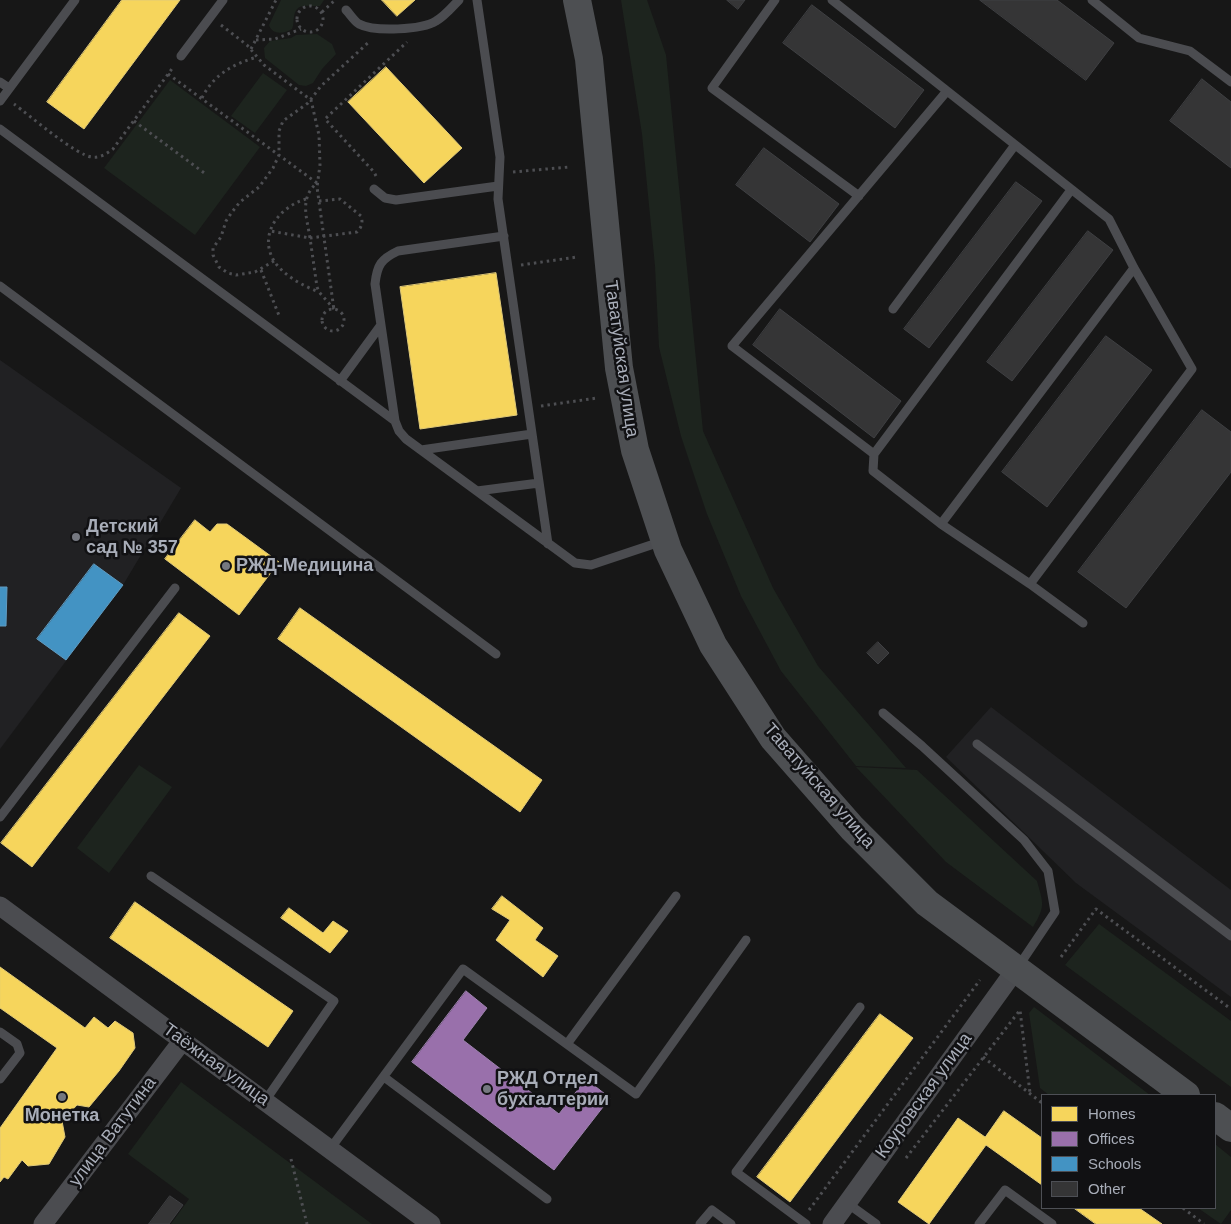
<!DOCTYPE html>
<meta charset="utf-8">
<style>
body{margin:0}
#map{position:relative;width:1231px;height:1224px;overflow:hidden;background:#171717;font-family:Arial,sans-serif}
canvas{display:block}
.legend{position:absolute;left:1041px;top:1094px;width:175px;height:115px;box-sizing:border-box;background:#111113;border:1px solid #4d4f55;margin:0;padding:6px 9px;list-style:none;font-size:15px;color:#a8adb8}
.legend li{display:flex;align-items:center;gap:10px;height:25px}
.legend b{width:25px;border:1px solid #4d4f55}
</style>
<div id="map">
<canvas width="1231" height="1224"></canvas>
<ul class="legend">
<li><b style="height:14px;background:#f6d55c"></b>Homes</li>
<li><b style="height:14px;background:#9970ab"></b>Offices</li>
<li><b style="height:14px;background:#4393c3"></b>Schools</li>
<li><b style="height:14px;background:#353536"></b>Other</li>
</ul>
</div>
<script>
const ctx = document.querySelector('canvas').getContext('2d');
ctx.lineJoin = 'round';
function fill(path, color) {
  ctx.fillStyle = color;
  ctx.fill(path, 'evenodd');
}
function stroke(path, color, width, dash) {
  ctx.strokeStyle = color;
  ctx.lineWidth = width;
  ctx.lineCap = dash ? 'butt' : 'round';
  ctx.setLineDash(dash || []);
  ctx.stroke(path);
}
function write(font, color, halo, rows, align = 'center') {
  ctx.font = font + ' Arial,sans-serif';
  ctx.lineWidth = 5;
  ctx.setLineDash([]);
  ctx.textBaseline = 'middle';
  ctx.strokeStyle = halo;
  ctx.fillStyle = color;
  for (const [text, x, y, turn = 0] of rows) {
    ctx.save();
    ctx.translate(x, y);
    ctx.rotate((+turn || 0) * Math.PI / 180);
    ctx.textAlign = isNaN(turn) ? turn : align;
    if (halo) ctx.strokeText(text, 0, 0);
    ctx.fillText(text, 0, 0);
    ctx.restore();
  }
}
fill(new Path2D(`
 M 0,360 L 181,488 L 123,585 L 0,749 Z
 M 991,707 L 1231,890 L 1231,997 L 1076,883 L 946,757 Z`), '#212123');
fill(new Path2D(`
 M 281,0 L 324,0 L 320,6 C 309,7 296,1 294,17 C 293,22 294,24 292,29 C 284,34 272,35 269,25 Z
 M 621,0 L 647,0 L 666,55 L 703,431 L 773,588 L 818,666 L 906,768 L 856,766 L 781,671 L 741,596 L 707,514 L 681,436 L 659,347 L 655,266 L 642,134 Z
 M 317,34 L 332,44 L 336,54 L 322,69 L 313,83 L 306,86 L 299,85 L 265,58 L 264,48 L 270,41 L 291,38 L 296,35 Z
 M 263,73 L 287,90 L 255,133 L 231,116 Z
 M 170,80 L 260,147 L 195,235 L 104,168 Z
 M 139,765 L 172,787 L 109,873 L 77,848 Z
 M 856,767 L 917,770 L 1037,881 C 1043,903 1046,906 1033,927 L 946,862 Z
 M 1099,924 L 1231,1021 L 1231,1087 L 1065,965 Z
 M 1034,1007 L 1150,1095 L 1049,1095 L 1040,1088 L 1029,1013 Z
 M 181,1082 L 372,1224 L 171,1224 L 189,1199 L 128,1154 Z
 M 1215,1144 L 1231,1157 L 1231,1210 L 1221,1224 L 1198,1208 L 1215,1208 Z`), '#1d241e');
const homes = new Path2D(`
 M 122,0 L 180,0 L 84,129 L 47,102 Z
 M 382,0 L 415,0 L 397,16 Z
 M 386,67 L 462,148 L 424,183 L 348,102 Z
 M 496,273 L 517,415 L 420,429 L 400,287 Z
 M 195,520 L 210,532 L 217,524 L 227,524 L 279,562 L 239,615 L 165,559 Z
 M 300,608 L 542,780 L 520,812 L 278,639 Z
 M 179,613 L 210,636 L 32,867 L 1,843 Z
 M 502,896 L 543,928 L 535,940 L 558,956 L 543,977 L 496,940 L 510,920 L 492,909 Z
 M 135,902 L 293,1011 L 268,1047 L 110,938 Z
 M 289,908 L 323,933 L 333,921 L 348,931 L 330,953 L 281,918 Z
 M 0,967 L 85,1028 L 94,1017 L 108,1028 L 115,1021 L 133,1033 L 135,1048 L 119,1071 L 89,1107 L 77,1105 L 62,1121 L 65,1137 L 49,1164 L 28,1166 L 22,1160 L 8,1179 L 4,1177 L 0,1182 L 0,1128 L 57,1048 L 0,1008 Z
 M 880,1014 L 913,1038 L 790,1202 L 757,1177 Z
 M 1004,1111 L 1042,1138 L 1042,1185 L 986,1145 L 929,1224 L 898,1202 L 958,1118 L 985,1137 Z
 M 1074,1208 L 1139,1208 L 1162,1224 L 1096,1224 Z`);
fill(homes, '#f6d55c');
stroke(homes, '#dfc978', 1);
const offices = new Path2D(`
 M 466,991 L 487,1008 L 463,1040 L 559,1114 L 586,1079 L 610,1098 L 554,1170 L 412,1062 Z`);
fill(offices, '#9970ab');
stroke(offices, '#9e82af', 1);
const schools = new Path2D(`
 M 94,564 L 123,585 L 66,660 L 37,639 Z
 M 0,587 L 7,587 L 6,626 L 0,626 Z`);
fill(schools, '#4393c3');
stroke(schools, '#619bc0', 1);
const building = new Path2D(`
 M 727,0 L 745,0 L 738,9 Z
 M 980,0 L 1057,0 L 1114,43 L 1086,80 Z
 M 812,5 L 924,90 L 895,128 L 783,43 Z
 M 1202,79 L 1231,102 L 1231,168 L 1170,121 Z
 M 764,148 L 839,204 L 810,242 L 736,185 Z
 M 1016,182 L 1042,201 L 929,348 L 904,329 Z
 M 1088,231 L 1113,250 L 1012,381 L 987,362 Z
 M 780,309 L 901,401 L 874,438 L 753,345 Z
 M 1106,336 L 1152,370 L 1047,507 L 1002,472 Z
 M 1202,410 L 1231,432 L 1231,472 L 1126,608 L 1078,572 Z
 M 878,642 L 889,653 L 878,664 L 867,653 Z
 M 170,1196 L 183,1205 L 169,1224 L 149,1224 Z`);
fill(building, '#353536');
stroke(building, '#3f4043', 1);
stroke(new Path2D(`
 M297 19a13 13 0 1 1 26 0a13 13 0 1 1-26 0Z
 M 322,12 L 334,1
 M 221,25 L 247,45 L 264,65 L 311,100 L 319,135 L 320,165 L 317,187 L 334,310
 M 256,40 L 275,39 L 301,29
 M 251,49 L 276,0
 M 168,74 L 317,183 C 299,198 307,218 310,238 L 270,231
 M 202,98 C 213,75 233,64 257,57
 M 14,104 C 29,115 77,156 92,157 C 100,158 106,154 113,149 L 174,66
 M 134,121 L 207,175
 M 513,172 L 569,167
 M 376,176 L 374,172 L 325,119 L 407,42
 M 306,199 C 279,207 258,234 274,261 C 283,275 303,286 319,292
 M 319,201 L 340,199 L 361,216 C 363,222 362,227 357,232 L 310,238 L 317,287 L 319,292 L 334,309
 M 274,261 L 255,272 L 236,275 L 228,273 L 219,267 L 213,255 L 213,248 L 221,237 L 226,221 L 232,212 L 240,202 L 259,187 L 273,168 L 279,155 L 279,131 L 283,121 L 308,103 L 321,86 L 370,41
 M 521,265 L 577,257
 M 261,270 L 280,318
 M322 320a11 11 0 1 1 22 0a11 11 0 1 1-22 0Z
 M 541,406 L 597,398
 M 1061,957 L 1096,909 L 1231,1009
 M 983,1057 L 1042,1103
 M 906,1158 L 1020,1010 L 1030,1093
 M 291,1159 L 307,1224
 M 1183,1208 L 1204,1224
 M 809,1210 L 980,980`), '#4d4e52', 3, [2.5, 4]);
stroke(new Path2D(`
 M 477,0 L 500,157 L 498,199 L 548,544
 M 775,0 L 712,88 L 859,196
 M 832,0 L 1109,219 L 1134,268 L 1192,369 L 1030,584
 M 1092,0 L 1139,38 L 1190,51 L 1231,82
 M 346,10 C 350,14 354,21 359,24 C 374,32 422,30 436,21 C 445,16 452,7 459,0
 M 181,56 L 223,0
 M 0,82 L 9,88
 M 947,91 L 732,346 L 874,454 L 873,471 L 941,524 L 1030,584 L 1083,623
 M 0,101 L 75,0
 M 0,129 L 395,421
 M 374,189 L 385,198 L 396,200 L 498,186
 M 504,236 L 398,251 C 381,259 377,265 375,284 L 395,421 L 399,431 L 406,439 L 575,563 L 591,565 L 663,541
 M 0,286 L 496,654
 M 893,309 L 1015,145
 M 340,381 L 381,325
 M 421,450 L 532,434
 M 874,454 L 1071,190
 M 477,491 L 539,483
 M 941,524 L 1134,268
 M 883,713 L 922,746 L 1024,840 L 1048,871 L 1055,912 L 1018,967
 M 977,744 L 1231,936
 M 0,817 L 175,588
 M 151,876 L 334,1001 L 265,1101
 M 0,1032 L 17,1044 L 20,1053 L 0,1079
 M 567,1044 L 676,896
 M 384,1077 L 547,1199
 M 330,1149 L 463,969 L 636,1094 L 746,940
 M 847,1203 L 876,1224
 M 700,1224 L 712,1210 L 731,1224
 M 806,1224 L 736,1172 L 860,1007
 M 979,1224 L 1005,1190 L 1052,1224`), '#4b4c50', 9);
stroke(new Path2D(`
 M 0,906 L 431,1224
 M 43,1224 L 183,1040
 M 832,1224 L 1016,969`), '#4b4c50', 19);
stroke(new Path2D(`
 M 577,0 L 589,59 L 619,368 L 635,450 L 668,550 L 713,645 L 773,738 L 852,828 L 927,903 L 1186,1095
 M 1215,1116 L 1231,1128`), '#4d4f52', 28);
for (const [x, y, r, color] of [
 [76,537,5,"#757880"],
 [226,566,5,"#757880"],
 [487,1089,5,"#757880"],
 [62,1097,5,"#757880"]
]) {
  const dot = new Path2D();
  dot.arc(x, y, r, 0, 2 * Math.PI);
  ctx.fillStyle = color;
  ctx.fill(dot);
  stroke(dot, '#111113', 2);
}
write('18px', '#a8adb8', '#111113', [
 ["Таватуйская улица",621,359,82],
 ["Таватуйская улица",819,786,49],
 ["Таёжная улица",216,1065,36],
 ["Коуровская улица",924,1096,-54],
 ["улица Ватутина",113,1132,-53]
]);
write('bold 18px', '#a8adb8', '#111113', [
 ["Детский",86,527],
 ["сад № 357",86,548],
 ["РЖД-Медицина",236,566],
 ["РЖД Отдел",497,1079],
 ["бухгалтерии",497,1100],
 ["Монетка",62,1116,"center"]
], 'left');
</script>
